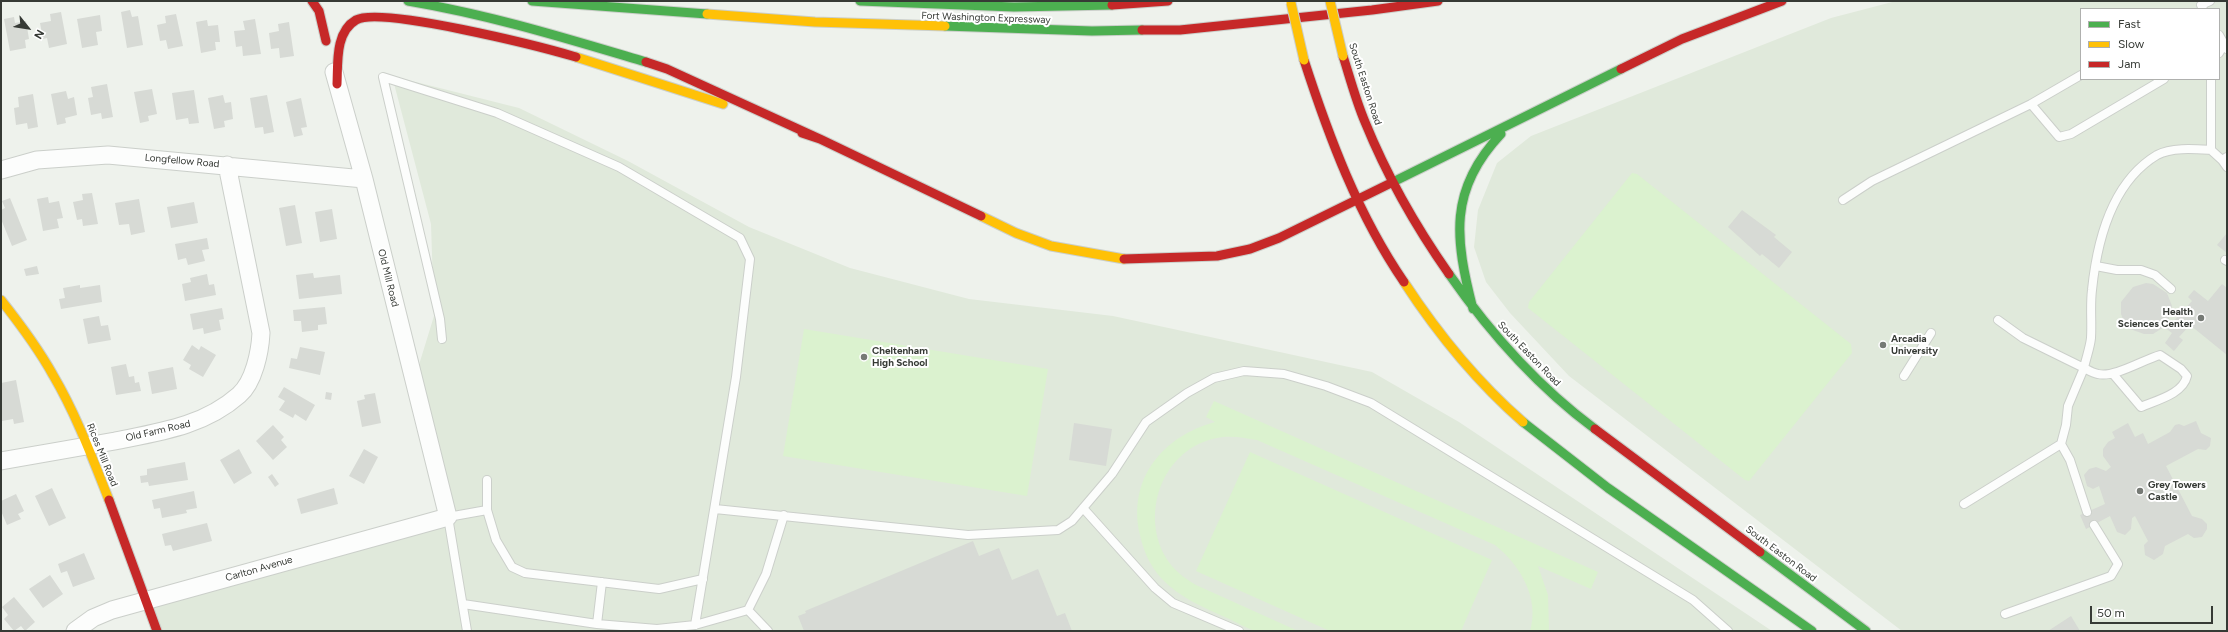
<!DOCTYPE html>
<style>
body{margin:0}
#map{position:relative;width:2228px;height:632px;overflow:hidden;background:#eef2ec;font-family:Figtree,sans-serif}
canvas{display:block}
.frame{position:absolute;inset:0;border:2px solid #363a35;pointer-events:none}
.legend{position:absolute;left:2080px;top:8px;width:140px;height:72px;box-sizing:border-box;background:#fff;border:1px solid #afb0ae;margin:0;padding:5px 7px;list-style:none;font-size:12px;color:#363a35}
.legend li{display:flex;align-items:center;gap:8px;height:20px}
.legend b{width:20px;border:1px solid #afb0ae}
.north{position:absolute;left:8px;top:8px;width:40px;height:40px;-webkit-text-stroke:3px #fff;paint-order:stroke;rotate:120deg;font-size:11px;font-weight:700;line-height:16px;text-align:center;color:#363a35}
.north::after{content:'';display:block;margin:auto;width:14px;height:18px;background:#363a35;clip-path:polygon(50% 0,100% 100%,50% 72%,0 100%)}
.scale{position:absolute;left:2090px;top:606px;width:123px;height:18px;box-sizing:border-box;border:2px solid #363a35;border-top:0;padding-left:5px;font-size:12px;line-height:14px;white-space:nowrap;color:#363a35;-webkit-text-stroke:3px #fff;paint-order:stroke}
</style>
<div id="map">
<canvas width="2228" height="632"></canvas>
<div class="frame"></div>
<ul class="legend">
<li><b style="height:5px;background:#4caf50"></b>Fast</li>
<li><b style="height:5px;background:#ffc107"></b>Slow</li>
<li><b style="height:5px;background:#c62828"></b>Jam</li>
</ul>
<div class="north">N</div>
<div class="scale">50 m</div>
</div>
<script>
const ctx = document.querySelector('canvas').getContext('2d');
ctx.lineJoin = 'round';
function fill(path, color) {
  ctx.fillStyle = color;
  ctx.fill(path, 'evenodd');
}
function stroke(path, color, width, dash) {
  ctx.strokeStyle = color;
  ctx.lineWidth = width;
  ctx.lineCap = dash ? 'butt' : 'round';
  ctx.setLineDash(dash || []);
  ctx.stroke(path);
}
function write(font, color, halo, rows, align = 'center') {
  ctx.font = font + ' Figtree,sans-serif';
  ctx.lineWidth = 4;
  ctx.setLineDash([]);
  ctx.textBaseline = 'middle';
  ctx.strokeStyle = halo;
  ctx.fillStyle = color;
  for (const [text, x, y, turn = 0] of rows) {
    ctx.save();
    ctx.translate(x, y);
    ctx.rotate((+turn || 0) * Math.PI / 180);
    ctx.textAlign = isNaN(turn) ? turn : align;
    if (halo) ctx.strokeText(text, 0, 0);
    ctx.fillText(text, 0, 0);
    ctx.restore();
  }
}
fill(new Path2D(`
 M 1896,1 L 2227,1 L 2227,631 L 1902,631 L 1569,376 L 1510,313 L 1486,282 L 1474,247 L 1478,210 L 1497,163 L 1531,136 L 1831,18 ZM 2081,9 L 2219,9 L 2219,79 L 2081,79 Z
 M 392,76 L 519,108 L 628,161 L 749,227 L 850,268 L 969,299 L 1113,316 L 1372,372 L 1459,422 L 1772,631 L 158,631 L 145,601 L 448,516 L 414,381 L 434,316 L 431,224 Z`), '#e0e9db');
fill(new Path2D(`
 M 1632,173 L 1637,174 L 1851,344 L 1852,353 L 1749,481 L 1745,480 L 1528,308 L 1529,302 Z
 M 804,329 L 1048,369 L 1027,496 L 783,456 Z
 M 1214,401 L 1598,572 L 1591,589 L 1538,566 L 1548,595 L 1549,630 L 1530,631 C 1540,598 1520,565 1495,545 L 1257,440 C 1244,438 1230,435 1217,438 C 1164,448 1140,511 1165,556 C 1172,569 1184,578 1196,585 L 1298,631 C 1285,631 1267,632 1255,631 C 1246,628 1236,622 1227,618 C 1203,607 1180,598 1161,578 C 1150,566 1143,550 1140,535 C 1127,479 1163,436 1215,422 L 1206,417 Z
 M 1250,452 L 1492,560 L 1461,631 L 1330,631 L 1196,571 Z`), '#dbf2cf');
fill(new Path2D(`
 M 130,10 L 132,17 L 138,16 L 143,45 L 127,48 L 121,12 Z
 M 61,12 L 67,44 L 49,48 L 47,38 L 43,39 L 40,23 L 51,21 L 50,14 Z
 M 176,14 L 183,46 L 168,49 L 166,40 L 160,41 L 157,25 L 166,23 L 165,16 Z
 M 100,15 L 102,31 L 96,32 L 98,45 L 82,48 L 77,19 Z
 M 14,17 L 15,23 L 26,21 L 29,39 L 25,40 L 26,48 L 10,51 L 4,19 Z
 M 255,19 L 261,54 L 243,56 L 242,46 L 236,47 L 234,31 L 245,30 L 243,21 Z
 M 207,20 L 208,26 L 218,25 L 220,42 L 215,42 L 216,50 L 201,53 L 196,22 Z
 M 289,22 L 294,56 L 280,58 L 279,48 L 271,49 L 269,33 L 279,31 L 278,24 Z
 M 107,84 L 113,117 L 102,119 L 101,113 L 91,115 L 88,98 L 93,97 L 91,87 Z
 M 152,89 L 157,114 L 148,116 L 149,121 L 140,123 L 134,92 Z
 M 194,90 L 199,123 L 189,124 L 188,118 L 176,120 L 172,93 Z
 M 66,91 L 68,99 L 74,97 L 77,115 L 65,118 L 66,123 L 57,125 L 51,94 Z
 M 33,94 L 38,127 L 28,129 L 27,123 L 16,125 L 14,108 L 19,107 L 18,97 Z
 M 223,95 L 225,103 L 231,102 L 233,119 L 224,121 L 225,127 L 214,129 L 208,98 Z
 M 267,95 L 274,132 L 264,134 L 263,127 L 255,128 L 250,98 Z
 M 301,98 L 307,127 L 301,128 L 303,135 L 294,137 L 286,102 Z
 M 92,193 L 98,224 L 83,226 L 82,219 L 77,220 L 73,202 L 83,200 L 82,194 Z
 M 48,197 L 49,203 L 59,201 L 63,218 L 57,219 L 59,228 L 43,231 L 37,199 Z
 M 10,198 L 27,240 L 12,246 L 1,219 L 1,210 L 5,208 L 2,201 Z
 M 139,199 L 145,232 L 131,235 L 129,224 L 119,225 L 115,203 Z
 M 194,202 L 198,223 L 171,228 L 167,207 Z
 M 295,205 L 302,243 L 286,246 L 279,208 Z
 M 332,209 L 337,239 L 320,242 L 315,212 Z
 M 1742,210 L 1776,235 L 1774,237 L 1792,252 L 1779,268 L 1762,254 L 1760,256 L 1728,227 Z
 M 2227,233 L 2227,253 L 2217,245 Z
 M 207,238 L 209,249 L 202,250 L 205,261 L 188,265 L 186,258 L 178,260 L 175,244 Z
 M 37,266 L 39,274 L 26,276 L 24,269 Z
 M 313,273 L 314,278 L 340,275 L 342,294 L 299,299 L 296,275 Z
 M 207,274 L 209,285 L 214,284 L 216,295 L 185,301 L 182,284 L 191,282 L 190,278 Z
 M 2146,283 L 2153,284 L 2167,293 L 2172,306 L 2168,322 L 2171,324 L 2192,301 L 2188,297 L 2194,290 L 2208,301 L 2222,284 L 2227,288 L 2227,355 L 2190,325 L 2179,337 L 2183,340 L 2174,351 L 2165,343 L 2172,333 L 2164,327 L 2153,334 L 2144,334 L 2130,329 L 2124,322 L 2121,314 L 2121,302 L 2133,287 Z
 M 80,285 L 80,288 L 100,285 L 102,302 L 61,309 L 59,299 L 65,298 L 63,288 Z
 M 325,307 L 327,324 L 318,325 L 318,330 L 302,332 L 301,321 L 294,321 L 293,310 Z
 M 222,308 L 224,319 L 219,320 L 221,330 L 204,334 L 203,328 L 193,330 L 190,314 Z
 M 99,316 L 101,326 L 108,325 L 111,340 L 88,344 L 83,319 Z
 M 192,345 L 199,350 L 201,346 L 216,355 L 203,377 L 189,369 L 191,365 L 183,360 Z
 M 300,347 L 325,352 L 320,375 L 289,368 L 291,358 L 297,359 Z
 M 126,364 L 129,377 L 134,376 L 135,383 L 139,382 L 141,391 L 116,395 L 111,367 Z
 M 173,367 L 177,389 L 152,394 L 148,372 Z
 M 16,380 L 24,422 L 14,424 L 13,419 L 2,421 L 1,383 Z
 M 284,387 L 315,405 L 306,421 L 295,414 L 293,418 L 279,410 L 285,401 L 278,397 Z
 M 326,392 L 332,393 L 331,400 L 325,399 Z
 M 375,393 L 381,423 L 362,427 L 357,401 L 365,399 L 364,395 Z
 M 2196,421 L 2201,433 L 2211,438 L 2210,446 L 2206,450 L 2198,449 L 2166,466 L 2192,516 L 2202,519 L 2207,524 L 2207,529 L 2202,537 L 2194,538 L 2188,534 L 2165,546 L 2163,554 L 2154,560 L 2145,555 L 2144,545 L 2148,541 L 2135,516 L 2132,518 L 2131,529 L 2125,535 L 2117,532 L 2110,516 L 2086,529 L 2080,515 L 2105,504 L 2099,486 L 2093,489 L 2087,486 L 2084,475 L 2089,469 L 2096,467 L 2106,471 L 2111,467 L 2103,456 L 2103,449 L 2108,442 L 2115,438 L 2112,432 L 2128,423 L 2135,437 L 2143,433 L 2148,444 L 2170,432 L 2175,425 L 2179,424 L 2184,426 Z
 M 1074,423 L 1112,429 L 1106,466 L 1069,460 Z
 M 273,425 L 284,437 L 281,440 L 287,447 L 273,460 L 256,441 Z
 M 239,449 L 252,473 L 234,484 L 220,460 Z
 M 364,449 L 378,457 L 364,484 L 349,476 Z
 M 185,462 L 188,480 L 149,486 L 148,482 L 141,483 L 140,476 L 147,475 L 147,469 Z
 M 272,474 L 279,484 L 275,487 L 268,477 Z
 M 52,488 L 66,518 L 49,526 L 35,496 Z
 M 334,488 L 338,504 L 301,514 L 297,499 Z
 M 194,491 L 197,508 L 186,510 L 187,513 L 162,518 L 160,508 L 154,509 L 152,500 Z
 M 16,494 L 24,511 L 18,514 L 21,519 L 7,525 L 1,511 L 1,501 Z
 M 207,523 L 212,541 L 173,551 L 171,545 L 165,546 L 162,534 Z
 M 973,541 L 979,556 L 999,548 L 1012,580 L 1038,569 L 1057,616 L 1065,613 L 1072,631 L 804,631 L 798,616 L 806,613 L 805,611 Z
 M 84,553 L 95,579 L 73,587 L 67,571 L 61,573 L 58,564 Z
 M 50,575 L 63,594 L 43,608 L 29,589 Z
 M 14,597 L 35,622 L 25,631 L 21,626 L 14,631 L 4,619 L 8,615 L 2,607 Z
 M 2071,616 L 2080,631 L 2048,631 Z`), '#d7dad5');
const lane = new Path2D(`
 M 2203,9 L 2201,5 L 2210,1
 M 2219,35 L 2227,49
 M 2219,53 L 2224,44
 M 2081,75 L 2031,104 L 2059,137 L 2071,134 L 2164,79
 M 2211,79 L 2211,150 L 2222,160
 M 2227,157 L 2222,160 L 2227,167
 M 1843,200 L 1872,181 L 2031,104
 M 2225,260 L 2227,261
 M 2096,266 L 2117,270 L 2141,270 L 2155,275 L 2171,289
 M 442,339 L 440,319 L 383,77 L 497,113 L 619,167 L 740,238 L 750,259 L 736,377 L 695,625
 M 2113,374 L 2141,407 C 2157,400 2183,394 2187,376 L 2181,369 L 2160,355 C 2143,360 2114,378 2098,374 C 2093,373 2088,370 2084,368 C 2086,358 2090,348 2091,338 C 2092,322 2090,306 2092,290 C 2097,241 2112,182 2157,155 C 2172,147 2195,149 2211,150
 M 1904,376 L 1931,333
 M 2061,444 L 2070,460 L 2087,512
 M 487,480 L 487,510
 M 1964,504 L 2061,444 L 2066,425 L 2068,406 L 2084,368 L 2023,338 L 1998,320
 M 1083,508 L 1155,588 L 1173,603 L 1239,631
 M 715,509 L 968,535 L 1058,530 L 1072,521 L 1112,474 L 1146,422 L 1187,393 L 1214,378 L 1244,371 L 1284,374 L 1326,386 L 1371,403 L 1693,600 L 1728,631
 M 463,604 L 597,624 L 657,629 L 695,625 L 748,610 L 766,574 L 784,515
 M 748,610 L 768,631
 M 2005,614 L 2111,576 L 2118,564 L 2094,525
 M 597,624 L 602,582
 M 467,631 L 448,517 L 487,510 L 496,540 L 512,567 L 525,573 L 659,589 L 703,579`);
const street = new Path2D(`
 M 1,170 L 37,160 L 108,155 L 364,179
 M 1,461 C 39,454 77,448 115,441 C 160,432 204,426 239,395 C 254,382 260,352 261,333 L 227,165
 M 75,631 L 93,618 L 112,610 L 448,517 L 364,179 L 334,72`);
const fast = new Path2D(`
 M 408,1 C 491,15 565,38 646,62
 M 532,1 L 707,14
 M 860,1 L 1014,7 L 1112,5
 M 945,26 L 1092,31 L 1142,30
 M 1393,182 L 1621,69
 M 1449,274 C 1490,333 1537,386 1595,429
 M 1473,309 C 1455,239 1448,190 1501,134
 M 1523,422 L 1608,488 L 1812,631
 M 1760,552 L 1866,631`);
const slow = new Path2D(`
 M 707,14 L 815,22 L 945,26
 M 576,57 L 723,104
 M 981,216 L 1016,233 L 1051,246 L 1124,259
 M 1404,282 C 1438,334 1476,381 1523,422
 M 1,300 C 20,324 38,348 53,375 C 76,414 92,457 109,500`);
const jam = new Path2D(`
 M 312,1 L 319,11 L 326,41
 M 1112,5 L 1168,1
 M 1142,30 L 1180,30 L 1372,10 L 1438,1
 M 1343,56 C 1350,78 1356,101 1365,122 C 1387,176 1416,227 1449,274
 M 1304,60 C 1329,137 1358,215 1404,282
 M 646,62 L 667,69 L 820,139
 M 1621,69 L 1682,39 L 1782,1
 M 337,84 C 338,63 335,32 356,20 C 381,6 542,47 576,57
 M 802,133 L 820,139 L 981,216
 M 1124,259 L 1217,256 L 1250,249 L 1279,238 L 1393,182
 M 1595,429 L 1760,552
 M 109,500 L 157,631`);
stroke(lane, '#cbcfca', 10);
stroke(street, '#cbcfca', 19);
stroke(fast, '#cbcfca', 11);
stroke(slow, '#cbcfca', 11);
stroke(jam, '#cbcfca', 11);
stroke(lane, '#fcfdfc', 8);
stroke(street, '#fcfdfc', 17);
stroke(fast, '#4caf50', 9);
stroke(slow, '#ffc107', 9);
stroke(jam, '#c62828', 9);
const slowBridge = new Path2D(`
 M 1330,1 L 1343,56
 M 1291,3 L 1304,60`);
stroke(slowBridge, '#cbcfca', 11, []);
stroke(slowBridge, '#ffc107', 9);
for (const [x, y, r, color] of [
 [2201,318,4,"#767a75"],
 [1883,345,4,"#767a75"],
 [864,357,4,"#767a75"],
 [2140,491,4,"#767a75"]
]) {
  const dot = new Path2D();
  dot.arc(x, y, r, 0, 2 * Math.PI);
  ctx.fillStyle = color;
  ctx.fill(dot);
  stroke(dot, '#fff', 1.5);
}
write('10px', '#363a35', '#fff', [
 ["Fort Washington Expressway",986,18,2],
 ["South Easton Road",1365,84,72],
 ["Longfellow Road",182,161,5],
 ["Old Mill Road",388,278,76],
 ["South Easton Road",1529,354,46],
 ["Old Farm Road",158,431,-13],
 ["Rices Mill Road",102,455,68],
 ["South Easton Road",1781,554,37],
 ["Carlton Avenue",259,569,-16]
]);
write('bold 10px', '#363a35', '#fff', [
 ["Health",2193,312,"right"],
 ["Sciences Center",2193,324,"right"],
 ["Arcadia",1891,339],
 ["University",1891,351],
 ["Cheltenham",872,351],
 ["High School",872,363],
 ["Grey Towers",2148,485],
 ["Castle",2148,497]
], 'left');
</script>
